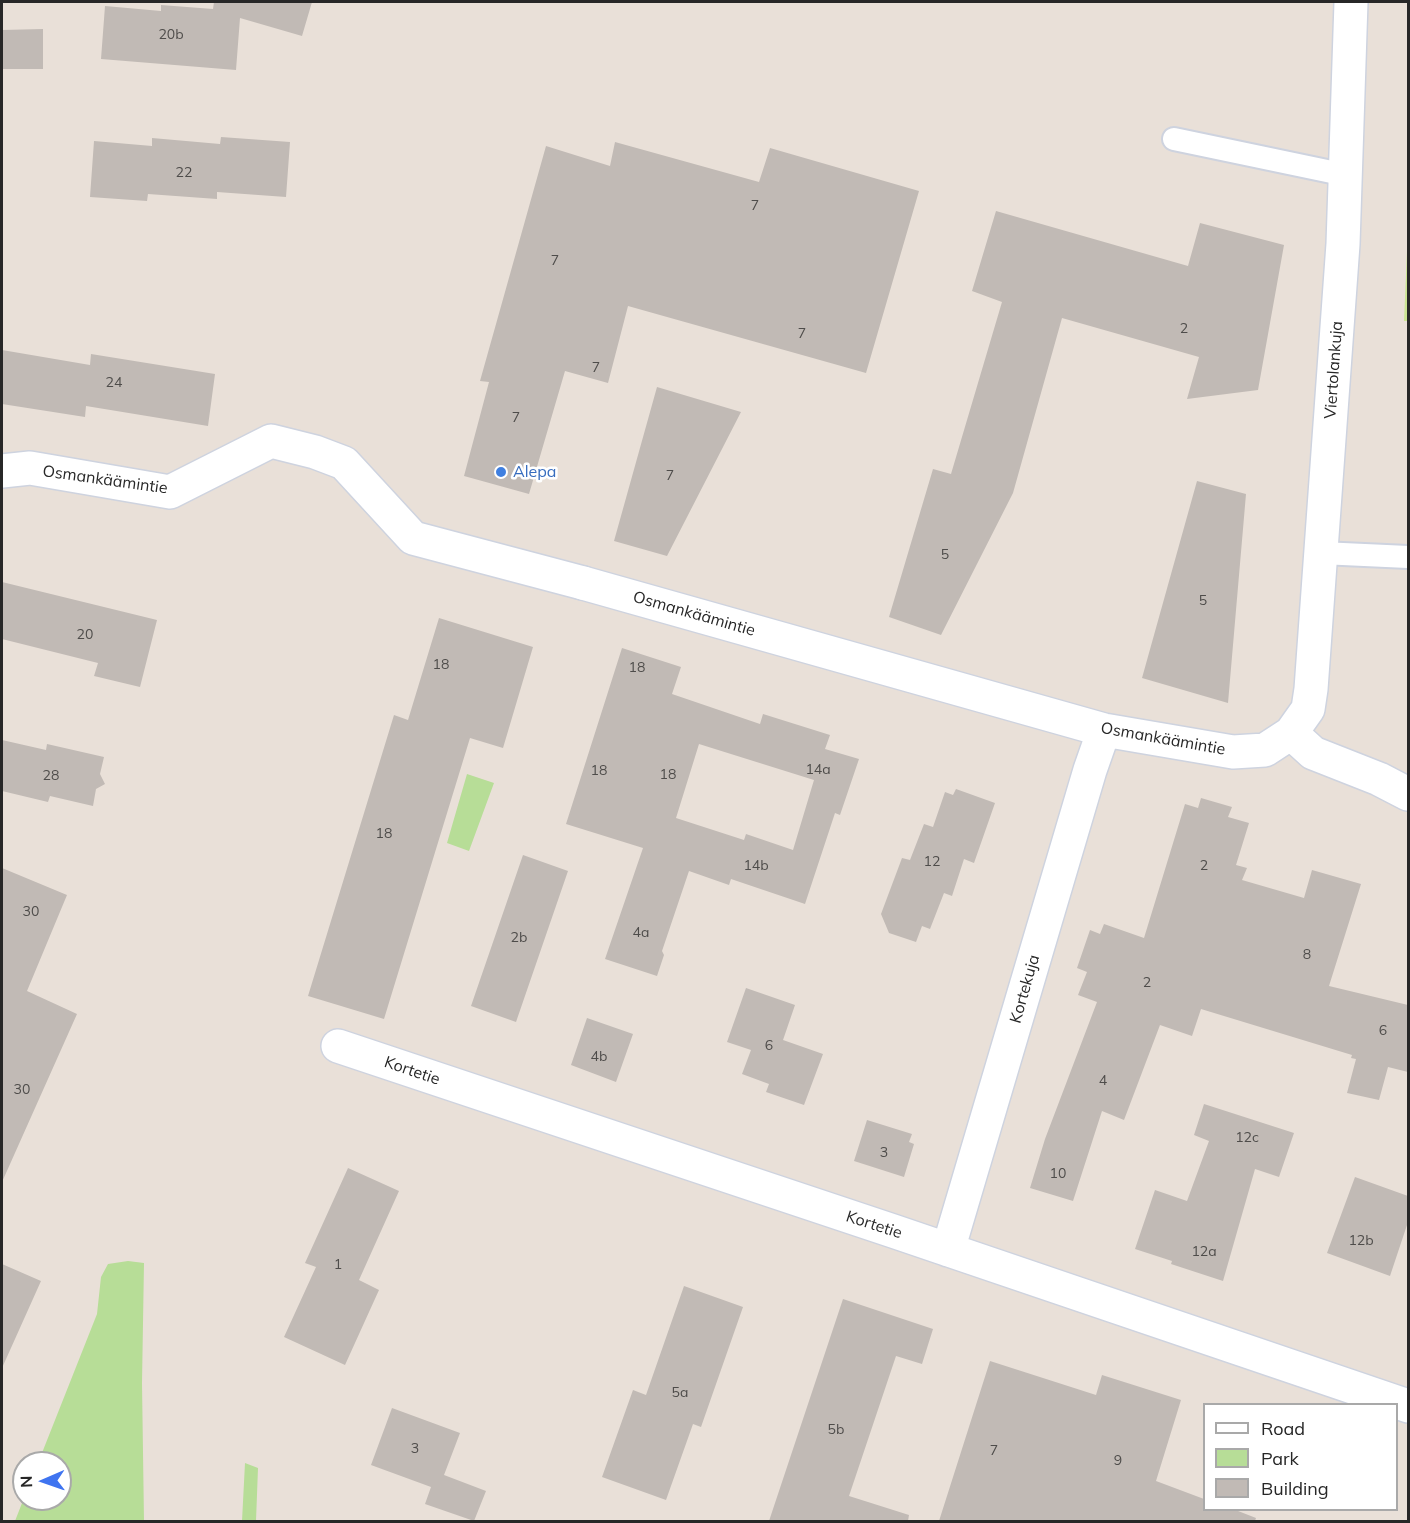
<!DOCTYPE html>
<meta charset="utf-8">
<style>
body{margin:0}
#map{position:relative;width:1410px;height:1523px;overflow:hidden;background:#e9e0d8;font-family:Mulish,sans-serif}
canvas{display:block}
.frame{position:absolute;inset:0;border:3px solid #272727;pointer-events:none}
.legend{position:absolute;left:1203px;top:1403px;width:195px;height:108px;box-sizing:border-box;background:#fff;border:2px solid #a9a9a9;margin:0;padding:8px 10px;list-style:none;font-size:18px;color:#272727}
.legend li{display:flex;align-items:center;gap:12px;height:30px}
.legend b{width:30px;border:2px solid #a9a9a9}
.north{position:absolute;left:12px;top:1451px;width:60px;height:60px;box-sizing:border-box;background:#fff;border:2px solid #a9a9a9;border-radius:50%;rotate:268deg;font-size:16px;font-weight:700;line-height:24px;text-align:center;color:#272727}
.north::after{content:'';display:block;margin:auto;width:21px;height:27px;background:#3f74f0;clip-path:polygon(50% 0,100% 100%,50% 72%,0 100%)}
</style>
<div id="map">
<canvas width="1410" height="1523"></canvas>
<div class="frame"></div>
<ul class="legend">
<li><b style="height:8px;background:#fff"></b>Road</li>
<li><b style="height:16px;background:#b7dd97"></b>Park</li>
<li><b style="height:16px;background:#c1bab5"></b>Building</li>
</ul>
<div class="north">N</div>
</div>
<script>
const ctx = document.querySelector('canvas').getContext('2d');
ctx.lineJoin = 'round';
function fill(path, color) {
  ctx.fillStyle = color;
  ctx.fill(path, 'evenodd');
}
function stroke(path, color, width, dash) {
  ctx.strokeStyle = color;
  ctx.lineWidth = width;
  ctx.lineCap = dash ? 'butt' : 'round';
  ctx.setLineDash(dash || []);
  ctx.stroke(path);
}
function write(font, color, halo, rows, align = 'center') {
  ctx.font = font + ' Mulish,sans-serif';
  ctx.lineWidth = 5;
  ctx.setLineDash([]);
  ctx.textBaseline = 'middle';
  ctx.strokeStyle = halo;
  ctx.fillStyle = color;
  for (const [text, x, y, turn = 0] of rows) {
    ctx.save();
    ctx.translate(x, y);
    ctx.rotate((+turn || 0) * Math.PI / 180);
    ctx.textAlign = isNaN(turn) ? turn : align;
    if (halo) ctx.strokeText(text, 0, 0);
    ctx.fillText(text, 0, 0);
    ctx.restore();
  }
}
fill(new Path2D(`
 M 467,774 L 494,783 L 469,851 L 447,843 Z
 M 128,1261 L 144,1263 L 142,1383 L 144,1521 L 15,1521 L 24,1498 L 60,1499 L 60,1463 L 38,1463 L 97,1314 L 101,1277 L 108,1264 Z
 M 245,1463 L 258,1468 L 256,1521 L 242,1521 Z`), '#b7dd97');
fill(new Path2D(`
 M 1408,228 L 1408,321 L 1404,321 Z`), '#cbe593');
fill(new Path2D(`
 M 214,2 L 312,2 L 302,36 L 240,18 L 236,70 L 101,59 L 105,6 L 161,11 L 161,5 L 213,9 Z
 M 43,29 L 43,69 L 2,69 L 2,30 Z
 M 221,137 L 290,142 L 286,197 L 217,192 L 217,199 L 148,194 L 147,201 L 90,197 L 94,141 L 152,146 L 152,138 L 220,144 Z
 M 615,142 L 759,182 L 770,148 L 919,191 L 866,373 L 628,306 L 608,383 L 565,371 L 529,494 L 464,476 L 489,382 L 480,381 L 546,146 L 610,166 Z
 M 996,211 L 1188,266 L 1200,223 L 1284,245 L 1258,390 L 1187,399 L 1199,357 L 1062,318 L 1013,493 L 941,635 L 889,617 L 933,469 L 951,474 L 1002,302 L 972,291 Z
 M 2,350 L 90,365 L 91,354 L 215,374 L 208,426 L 86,406 L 85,417 L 2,404 Z
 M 657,387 L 741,412 L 667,556 L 614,541 Z
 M 1197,481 L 1246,494 L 1228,703 L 1142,678 Z
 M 2,582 L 157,620 L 140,687 L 94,676 L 98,663 L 2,639 Z
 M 439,618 L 533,647 L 503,748 L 470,738 L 384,1019 L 308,996 L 394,715 L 408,720 Z
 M 622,648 L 681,667 L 672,694 L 760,724 L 763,714 L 830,735 L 825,749 L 859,759 L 840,815 L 835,813 L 805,904 L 731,879 L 729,885 L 689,871 L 662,951 L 664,955 L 657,976 L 605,959 L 643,848 L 566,824 ZM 699,744 L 814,780 L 793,850 L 746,834 L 744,840 L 676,818 Z
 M 2,740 L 46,750 L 47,744 L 104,757 L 100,774 L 105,784 L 96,789 L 93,806 L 50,796 L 48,802 L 2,791 Z
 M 956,789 L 995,803 L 974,863 L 964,859 L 952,896 L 944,893 L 930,929 L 922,926 L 916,942 L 889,933 L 881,914 L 902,858 L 910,860 L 924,824 L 933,827 L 945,792 L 953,795 Z
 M 1201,798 L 1232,807 L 1228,817 L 1249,823 L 1236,865 L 1247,868 L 1242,880 L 1304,898 L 1312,870 L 1361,884 L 1329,986 L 1408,1005 L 1408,1072 L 1388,1067 L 1379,1100 L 1347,1093 L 1356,1059 L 1351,1058 L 1352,1055 L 1201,1009 L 1192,1036 L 1160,1025 L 1124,1120 L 1102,1111 L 1073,1201 L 1030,1188 L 1045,1139 L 1097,1002 L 1078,995 L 1087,972 L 1077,968 L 1090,930 L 1100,934 L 1104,924 L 1144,938 L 1185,804 L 1198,808 Z
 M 523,855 L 568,871 L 516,1022 L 471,1006 Z
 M 2,868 L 67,895 L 27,991 L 77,1014 L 2,1182 Z
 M 746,988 L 795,1005 L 783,1040 L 823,1054 L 804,1105 L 766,1092 L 769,1084 L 742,1074 L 751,1050 L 727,1042 Z
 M 587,1018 L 633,1034 L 616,1082 L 571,1065 Z
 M 1204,1104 L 1294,1133 L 1279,1177 L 1255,1169 L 1223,1281 L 1171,1264 L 1172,1261 L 1135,1249 L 1155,1190 L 1187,1201 L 1209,1141 L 1194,1135 Z
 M 867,1120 L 912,1134 L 909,1142 L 914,1144 L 904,1177 L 854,1161 Z
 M 348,1168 L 399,1191 L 359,1280 L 379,1290 L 345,1365 L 284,1337 L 316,1267 L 305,1263 Z
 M 1355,1177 L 1408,1196 L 1408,1222 L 1390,1276 L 1327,1253 Z
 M 2,1264 L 41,1281 L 2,1368 Z
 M 684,1286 L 743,1307 L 701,1427 L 693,1424 L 666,1500 L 602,1477 L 633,1390 L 646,1395 Z
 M 843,1299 L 933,1329 L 922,1364 L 896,1356 L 849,1496 L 909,1515 L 908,1521 L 769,1521 Z
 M 990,1361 L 1096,1395 L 1102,1375 L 1181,1400 L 1156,1481 L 1204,1499 L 1204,1509 L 1233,1509 L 1256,1518 L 1255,1521 L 939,1521 Z
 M 392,1408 L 460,1433 L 444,1475 L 486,1491 L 474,1521 L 425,1504 L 431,1487 L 371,1465 Z`), '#c1bab5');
const lane = new Path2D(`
 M 1174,139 L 1346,175
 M 1321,553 L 1408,557`);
const street = new Path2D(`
 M 583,583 L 1104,730 L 1233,752 L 1265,750 L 1291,733 L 1308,709 L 1311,689 L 1343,244 L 1351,2
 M 1291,733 L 1313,753 L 1379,779 L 1408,794
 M 338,1046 L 893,1231 L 1408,1406
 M 948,1250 L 1090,770 L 1104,730`);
const secondary = new Path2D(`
 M 2,471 L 30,468 L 170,492 L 271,441 L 315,452 L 344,463 L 413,538 L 583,583`);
stroke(lane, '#ced3df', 26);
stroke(street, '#ced3df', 36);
stroke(secondary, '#ced3df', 36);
stroke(lane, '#fff', 22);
stroke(street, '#fff', 33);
stroke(secondary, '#fff', 33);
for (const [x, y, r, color] of [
 [501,472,6,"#3f7fe0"]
]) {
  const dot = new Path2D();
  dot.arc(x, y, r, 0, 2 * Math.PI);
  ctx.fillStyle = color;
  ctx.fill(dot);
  stroke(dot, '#fff', 2);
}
write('14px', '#4e4c4a', null, [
 ["20b",171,35],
 ["22",184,173],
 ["7",755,206],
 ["7",555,261],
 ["2",1184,329],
 ["7",802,334],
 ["7",596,368],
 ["24",114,383],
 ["7",516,418],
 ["7",670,476],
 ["5",945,555],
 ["5",1203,601],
 ["20",85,635],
 ["18",441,665],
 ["18",637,668],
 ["14a",818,770],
 ["18",599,771],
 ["18",668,775],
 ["28",51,776],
 ["18",384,834],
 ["12",932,862],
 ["14b",756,866],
 ["2",1204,866],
 ["30",31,912],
 ["4a",641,933],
 ["2b",519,938],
 ["8",1307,955],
 ["2",1147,983],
 ["6",1383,1031],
 ["6",769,1046],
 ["4b",599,1057],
 ["4",1103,1081],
 ["30",22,1090],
 ["12c",1247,1138],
 ["3",884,1153],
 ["10",1058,1174],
 ["12b",1361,1241],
 ["12a",1204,1252],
 ["1",338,1265],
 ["5a",680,1393],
 ["5b",836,1430],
 ["3",415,1449],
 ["7",994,1451],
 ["9",1118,1461]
]);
write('16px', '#272727', '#fff', [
 ["Viertolankuja",1334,370,-86],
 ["Osmankäämintie",105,480,8],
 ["Osmankäämintie",694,614,16],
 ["Osmankäämintie",1163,739,10],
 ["Kortekuja",1025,989,-74],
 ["Kortetie",412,1071,19],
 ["Kortetie",874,1225,18]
]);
write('16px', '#366cbe', '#fff', [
 ["Alepa",513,472]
], 'left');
</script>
